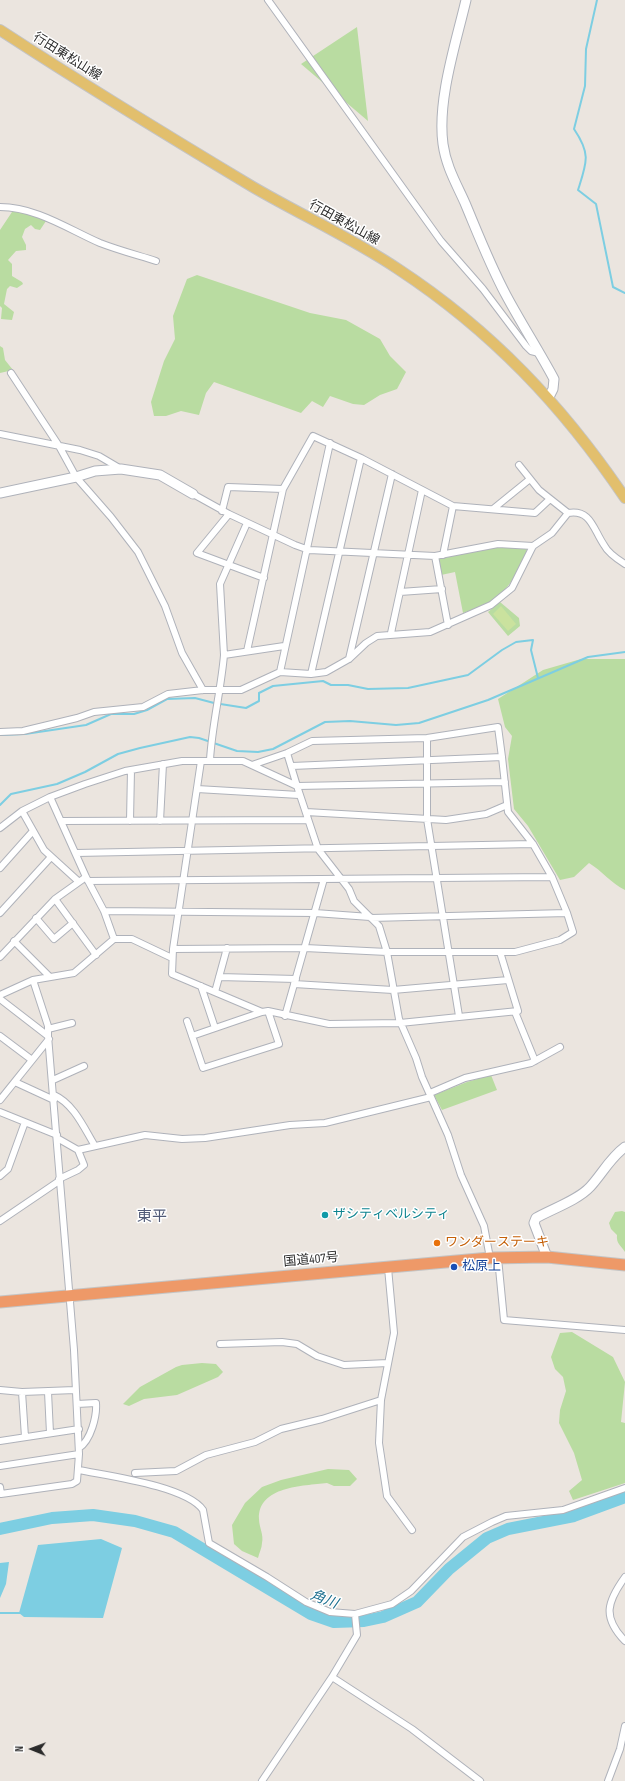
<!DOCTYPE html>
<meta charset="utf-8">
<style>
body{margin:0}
#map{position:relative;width:625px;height:1781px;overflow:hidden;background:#ebe5df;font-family:"Sofia Sans Condensed",sans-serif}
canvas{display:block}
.north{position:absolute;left:12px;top:1729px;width:40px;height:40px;-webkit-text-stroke:3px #fff;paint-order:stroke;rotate:271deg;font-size:11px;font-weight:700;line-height:16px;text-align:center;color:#2b2b2b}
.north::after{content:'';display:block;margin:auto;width:14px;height:18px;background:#2b2b2b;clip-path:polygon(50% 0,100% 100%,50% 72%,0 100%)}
</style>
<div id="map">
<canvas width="625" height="1781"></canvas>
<div class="north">N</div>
</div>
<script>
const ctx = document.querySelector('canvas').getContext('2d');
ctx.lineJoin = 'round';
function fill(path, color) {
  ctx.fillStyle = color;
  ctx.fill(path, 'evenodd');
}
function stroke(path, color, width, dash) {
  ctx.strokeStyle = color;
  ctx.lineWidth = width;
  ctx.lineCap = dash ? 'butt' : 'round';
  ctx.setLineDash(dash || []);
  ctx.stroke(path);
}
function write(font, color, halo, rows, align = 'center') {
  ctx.font = font + ' "Sofia Sans Condensed","Noto Sans JP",sans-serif';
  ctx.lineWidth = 3;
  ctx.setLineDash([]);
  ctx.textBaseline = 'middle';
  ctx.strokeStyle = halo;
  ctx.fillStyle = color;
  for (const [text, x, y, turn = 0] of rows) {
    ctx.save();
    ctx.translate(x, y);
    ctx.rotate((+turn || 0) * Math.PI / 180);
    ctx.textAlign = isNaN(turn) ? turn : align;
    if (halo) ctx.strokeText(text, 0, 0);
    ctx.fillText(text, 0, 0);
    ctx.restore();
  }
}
fill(new Path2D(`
 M 357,27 L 368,121 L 301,64 Z
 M 17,210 L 46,221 L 40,230 L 35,229 L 31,225 L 25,229 L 22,237 L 26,245 L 26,250 L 16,251 L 8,260 L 12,264 L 12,276 L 22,282 L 23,284 L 17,288 L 10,286 L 7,289 L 4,304 L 14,312 L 12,320 L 1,319 L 2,308 L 0,306 L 0,230 L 12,212 Z
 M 197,275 L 310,313 L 346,320 L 380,339 L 390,356 L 406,372 L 397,389 L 380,395 L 364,405 L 353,404 L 330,396 L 323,407 L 312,401 L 301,413 L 214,382 L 206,393 L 199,415 L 181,411 L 166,416 L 154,416 L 151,402 L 164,361 L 175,339 L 173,316 L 187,279 Z
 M 0,346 L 3,348 L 5,360 L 13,370 L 0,373 Z
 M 496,547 L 527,549 C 523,568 508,589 493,601 C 485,607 472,610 463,613 L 455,572 L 441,575 L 439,559 Z
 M 500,602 L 519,618 L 520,626 L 508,636 L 488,612 Z
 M 581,659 L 625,659 L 625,890 C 611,883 602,871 589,863 L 574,877 L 560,880 L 528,826 L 514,809 L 508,759 L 512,736 L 505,727 L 498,699 L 543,670 Z
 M 491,1075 L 497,1090 L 442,1110 L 434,1095 L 467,1082 Z
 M 622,1211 L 625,1212 L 625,1252 C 621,1245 616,1244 617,1235 L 611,1229 L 609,1223 L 615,1212 Z
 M 572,1332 L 613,1357 L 625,1382 L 621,1422 L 625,1423 L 625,1483 L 573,1500 L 569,1491 L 582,1480 L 574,1453 L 559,1423 L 560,1410 L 566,1391 L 563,1377 L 555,1369 L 551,1357 L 560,1333 Z
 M 202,1363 L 216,1364 L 223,1372 L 218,1377 L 177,1395 L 144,1399 L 129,1406 L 123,1404 L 140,1387 L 176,1367 L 182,1365 Z
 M 328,1469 L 349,1470 L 357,1479 L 350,1486 L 334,1486 L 327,1483 C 303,1486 258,1486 259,1519 C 259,1527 264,1535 262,1543 C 262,1548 259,1553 258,1558 L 242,1551 L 234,1544 L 232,1525 L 245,1503 L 262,1487 L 281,1480 Z`), '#b9dca1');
fill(new Path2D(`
 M 501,606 L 516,624 L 508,631 L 493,614 Z`), '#cae29e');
fill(new Path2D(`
 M 101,1539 L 122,1548 L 103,1618 L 24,1617 L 19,1613 L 38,1545 Z
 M 9,1562 L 6,1584 L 0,1598 L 0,1563 Z`), '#7dcee2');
stroke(new Path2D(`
 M 597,0 L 586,49 L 585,86 L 574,129 C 591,154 587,162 578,190 L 596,204 L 613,287 L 625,293
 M 0,735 L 25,734 L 86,725 L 111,714 L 134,714 L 147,710 L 167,699 L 195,698 L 214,703 L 246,708 L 259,701 L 259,693 L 273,686 L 323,681 L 331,685 L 348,685 L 368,689 L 408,688 L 468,675 L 502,650 L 516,642 L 533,640 L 531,650 L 538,678
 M 0,805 L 11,794 L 57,784 L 85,772 L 118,754 L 140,748 L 190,737 L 199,738 L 237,751 L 258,752 L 273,749 L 325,722 L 350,721 L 396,725 L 419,723 L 488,700 L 588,657 L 625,652
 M 0,1613 L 21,1613`), '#7dcee2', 2);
stroke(new Path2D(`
 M 0,1529 L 52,1518 L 93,1515 L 135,1521 L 174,1532 L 311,1614 L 334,1622 L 364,1621 L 383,1617 L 417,1602 L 449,1569 L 487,1538 L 508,1529 L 574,1516 L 625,1497`), '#7dcee2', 12);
const street = new Path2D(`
 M 268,0 L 441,241 L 483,289 L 526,346 L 531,351 L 539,353
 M 0,207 C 36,207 68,229 100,243 C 118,250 137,255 156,261
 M 11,373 L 59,446 L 76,477 L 111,517 L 138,552 L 165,606 L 182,653 L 203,690
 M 0,434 L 80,450 L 99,456 L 121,469
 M 330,443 L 280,672 L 311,674 L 326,672 L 349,659 L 366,643 L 377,636 L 430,632 L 491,605 L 512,588 L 533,546 L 552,533 L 568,513 C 591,509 593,529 604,545 C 608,553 617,559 625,564
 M 519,465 L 539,490 L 568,513
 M 193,494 L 229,514 L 295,545 L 309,550 L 435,556 L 498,544 L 533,546
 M 493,509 L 530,479
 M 222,511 L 228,487 L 283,489
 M 229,514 L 197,553 L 264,578
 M 443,555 L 453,506
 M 435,556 L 448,625
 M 400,592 L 442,589
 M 391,633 L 422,490
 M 247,651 L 283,489 L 313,436 L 361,458 L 453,506 L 535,513 L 550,499
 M 224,655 L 220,584 L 247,523
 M 349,659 L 392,474
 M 311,674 L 361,458
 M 0,732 L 23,731 L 77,718 L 94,712 L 143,707 L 168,694 L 203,690 L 241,690 L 280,672
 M 427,738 L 427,819 L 459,1016
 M 287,753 L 297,786 L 505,782
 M 210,760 C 212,725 221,690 224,655 L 284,646
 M 201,761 L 173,949 L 172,974 L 262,1012 L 268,1011 L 329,1024 L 400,1023 L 518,1011 L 500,952
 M 252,765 L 287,753 L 312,741 L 427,738 L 498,727 L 502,757
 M 197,789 L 299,795
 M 50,797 L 86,877 L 104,911 L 114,939
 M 22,811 L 44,850 L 78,881
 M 306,812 L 446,820 L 486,814 L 507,805
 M 61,821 L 308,820
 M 130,821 L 131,770
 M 160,821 L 163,764
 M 0,828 L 22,811 L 50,797 L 85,784 L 125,771 L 182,761 L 243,761 L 297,786 L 318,849 L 349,889 L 354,901 L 379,926 L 387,952 L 399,1019 L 416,1058 L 422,1077 L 448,1135 L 461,1175 L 484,1226 L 490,1258
 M 76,853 L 533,844
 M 0,868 L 33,831
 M 88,881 L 552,877
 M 55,899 L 96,955
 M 104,911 L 315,913 L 370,917
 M 0,913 L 51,857
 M 36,918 L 54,939 L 73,923
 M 371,918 L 567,913
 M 14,941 L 50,977
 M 173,949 L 305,948 L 387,952 L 515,952 L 560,940 L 573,932 L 567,913 L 552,877 L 533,844 L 508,812 L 502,757 L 292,766
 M 0,957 L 55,899 L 86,877
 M 219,977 L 296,979
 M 33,980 L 48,1026 L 48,1036
 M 294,984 L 393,990 L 508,980
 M 201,986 L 215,1028
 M 215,992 L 227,948
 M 0,995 L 33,980 L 74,973 L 114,939 L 132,939 L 172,958
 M 0,999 L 48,1036 L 74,1350 L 79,1454 L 77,1481 L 72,1484 L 1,1494 L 0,1487
 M 515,1012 L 535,1061
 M 285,1016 L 324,879
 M 187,1021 L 203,1068 L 279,1044 L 268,1011
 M 48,1029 L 72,1023
 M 0,1036 L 32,1060
 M 192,1036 L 262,1012
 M 53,1080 L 84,1066
 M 15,1082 L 54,1100
 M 430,1093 L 465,1078 L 531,1063 L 560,1047
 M 54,1095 C 74,1104 84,1128 95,1146
 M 0,1100 L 49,1039
 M 0,1112 L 57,1135
 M 57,1138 L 78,1150 L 145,1135 L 182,1139 L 205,1138 L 290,1125 L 325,1123 L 431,1097
 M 0,1176 L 8,1169 L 25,1122
 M 59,1179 L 78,1170 L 84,1165 L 78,1150
 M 0,1221 L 59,1181
 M 498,1258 L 504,1320 L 625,1330
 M 388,1268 L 394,1333 L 381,1400 L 379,1443 L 387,1496 L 412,1530
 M 220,1344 L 282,1342 L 297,1344 L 317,1356 L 344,1365 L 388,1363
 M 0,1390 L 22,1392 L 75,1390
 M 22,1392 L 25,1437
 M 48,1392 L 50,1433
 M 77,1404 L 96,1403 C 97,1416 91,1440 79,1448
 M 0,1441 L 79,1429
 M 0,1466 L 79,1454
 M 79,1470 C 108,1476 186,1486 203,1510 L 209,1543 L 267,1577 L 306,1602 L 330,1612 L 355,1614 L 392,1604 L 411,1591 L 463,1537 L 492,1522 L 506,1516 L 563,1510 L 625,1488
 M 135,1473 L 176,1471 L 206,1455 L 255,1442 L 281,1429 L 322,1419 L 381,1400
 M 625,1577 C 607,1602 602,1617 625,1641
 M 332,1677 L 412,1729 L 480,1781
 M 262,1781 L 332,1677 L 357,1635 L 355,1614
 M 608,1781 L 620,1749 L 625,1726`);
const secondary = new Path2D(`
 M 466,0 C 456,43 437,100 443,144 C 446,166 456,183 465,203 C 478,234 490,265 506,295 C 521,323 539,351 554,379 L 553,389 L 549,397
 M 0,493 L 76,477 L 95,471 L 121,469 L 160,475 L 193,494
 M 547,1257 L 534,1223 L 536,1218 C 552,1209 578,1200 590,1187 C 602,1174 610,1158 625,1147`);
const primary = new Path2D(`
 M 0,30 C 83,84 168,136 253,187 C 301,215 352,238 398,269 C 491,330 563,406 625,498`);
const highway = new Path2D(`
 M 0,1302 L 490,1258 L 547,1257 L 625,1265`);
stroke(street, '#afb2ba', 8);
stroke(secondary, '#afb2ba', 11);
stroke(primary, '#c4c4c4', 12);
stroke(highway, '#c4c4c4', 13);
stroke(street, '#fff', 6);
stroke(secondary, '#fff', 9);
stroke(primary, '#e2bf6d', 10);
stroke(highway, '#ee9968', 11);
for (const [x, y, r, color] of [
 [325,1215,4,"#0f9aa8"],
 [437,1243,4,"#e8710a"],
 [454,1267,4,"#1a4fb4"]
]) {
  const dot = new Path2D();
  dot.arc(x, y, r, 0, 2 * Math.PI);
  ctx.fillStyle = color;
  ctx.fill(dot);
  stroke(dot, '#fff', 1.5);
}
write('13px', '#2b2b2b', '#fff', [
 ["行田東松山線",67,57,32],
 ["行田東松山線",344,223,29],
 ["国道407号",311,1260,-5]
]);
write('13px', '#0d838f', '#fff', [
 ["ザシティベルシティ",333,1215]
], 'left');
write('13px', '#c56008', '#fff', [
 ["ワンダーステーキ",445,1243]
], 'left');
write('13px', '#164399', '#fff', [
 ["松原上",462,1267]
], 'left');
write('italic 14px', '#1c6f8f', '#fff', [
 ["角川",324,1600,21]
]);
write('15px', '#505a77', '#fff', [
 ["東平",152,1217]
]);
</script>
